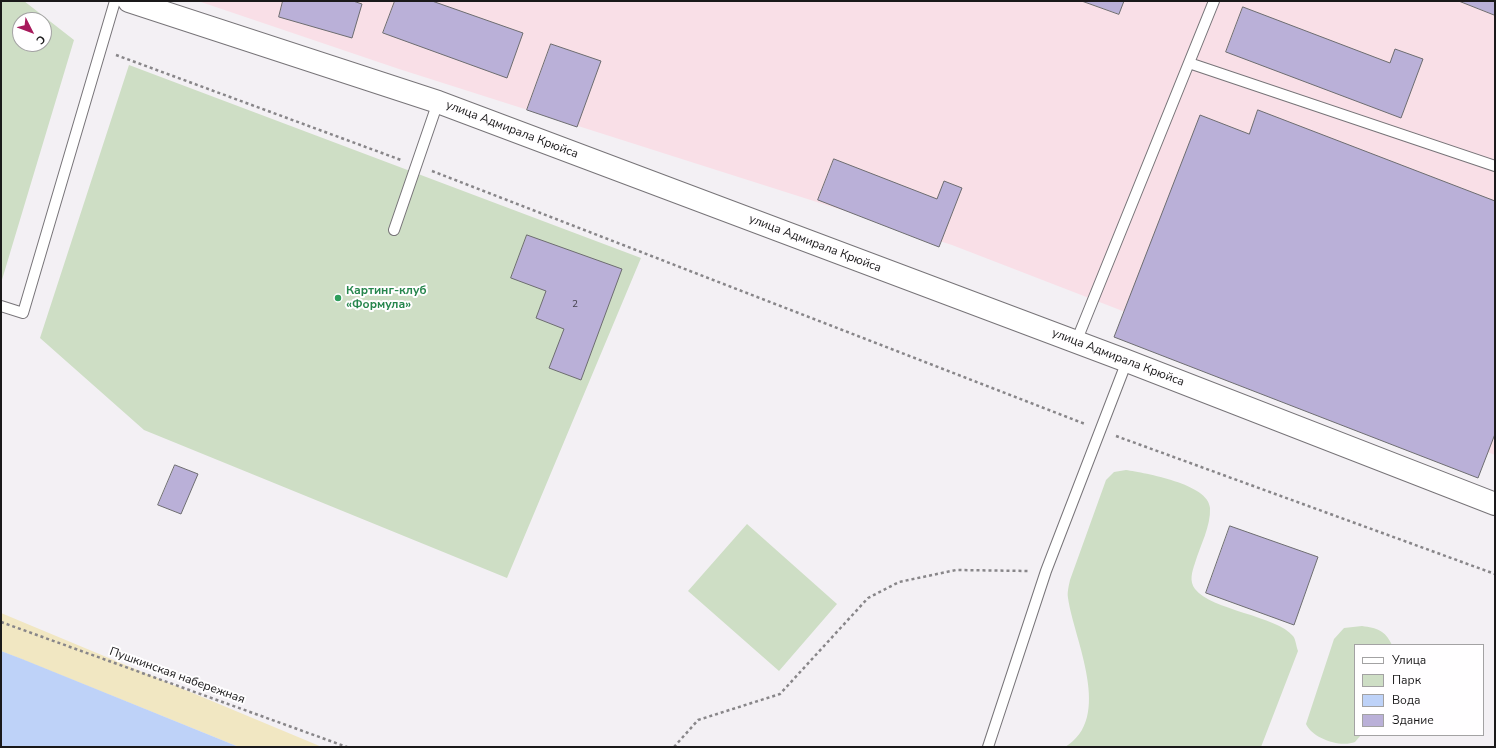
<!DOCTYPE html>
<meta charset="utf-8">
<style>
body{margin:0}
#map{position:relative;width:1496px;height:748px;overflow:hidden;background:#f3f0f4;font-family:"Nunito Sans",sans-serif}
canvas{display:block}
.frame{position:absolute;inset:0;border:2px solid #1a191a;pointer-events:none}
.legend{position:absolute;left:1354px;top:644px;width:130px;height:92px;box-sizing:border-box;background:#fffeff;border:1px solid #a3a2a3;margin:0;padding:5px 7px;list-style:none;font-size:12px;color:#1a191a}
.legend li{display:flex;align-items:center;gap:8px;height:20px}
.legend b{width:20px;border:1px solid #a3a2a3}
.north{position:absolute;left:12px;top:12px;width:40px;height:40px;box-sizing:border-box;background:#fffeff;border:1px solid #a3a2a3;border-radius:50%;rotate:132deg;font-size:11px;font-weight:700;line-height:16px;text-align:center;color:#1a191a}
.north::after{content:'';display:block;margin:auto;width:14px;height:18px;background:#a7195b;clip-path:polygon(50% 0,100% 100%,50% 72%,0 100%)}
</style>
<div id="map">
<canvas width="1496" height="748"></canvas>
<div class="frame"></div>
<ul class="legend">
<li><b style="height:5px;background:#fff"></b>Улица</li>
<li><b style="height:11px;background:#cedec5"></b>Парк</li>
<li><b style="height:11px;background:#bed2f8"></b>Вода</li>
<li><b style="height:11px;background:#bab0d8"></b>Здание</li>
</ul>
<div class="north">С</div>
</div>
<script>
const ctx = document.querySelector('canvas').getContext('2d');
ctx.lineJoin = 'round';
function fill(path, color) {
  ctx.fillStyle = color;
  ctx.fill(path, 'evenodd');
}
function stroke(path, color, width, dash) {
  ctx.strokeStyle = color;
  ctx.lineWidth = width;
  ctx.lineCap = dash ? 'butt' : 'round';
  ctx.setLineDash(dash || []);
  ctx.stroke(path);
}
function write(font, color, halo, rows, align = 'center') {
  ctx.font = font + ' "Nunito Sans",sans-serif';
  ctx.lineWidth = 4;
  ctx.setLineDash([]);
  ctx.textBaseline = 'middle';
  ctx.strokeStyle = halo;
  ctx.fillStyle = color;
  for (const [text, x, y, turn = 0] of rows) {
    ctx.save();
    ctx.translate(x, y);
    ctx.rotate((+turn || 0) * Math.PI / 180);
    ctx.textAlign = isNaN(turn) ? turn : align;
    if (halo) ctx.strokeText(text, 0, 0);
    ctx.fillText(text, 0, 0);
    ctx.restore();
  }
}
fill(new Path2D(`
 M 198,1 L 1495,1 L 1495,455 L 952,245 L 399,69 Z`), '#f9dfe7');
fill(new Path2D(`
 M 1,1 L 24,1 L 74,40 L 1,283 ZM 20,20 L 44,20 L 44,44 L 20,44 Z
 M 129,65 L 641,258 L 507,578 L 144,430 L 40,338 Z
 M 1126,470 C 1145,473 1209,484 1210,508 C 1211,526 1200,546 1195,563 C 1192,572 1189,581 1195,589 C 1211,610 1277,616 1293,636 C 1296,640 1296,646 1298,651 L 1261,747 L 1065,747 C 1114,718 1074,640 1068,598 C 1067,592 1069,585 1070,580 L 1106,480 L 1114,472 Z
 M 747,524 L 837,604 L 779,671 L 688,591 Z
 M 1362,626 C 1377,628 1385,630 1392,645 L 1355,645 L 1355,735 L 1361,735 C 1359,737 1357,740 1355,742 C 1340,748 1312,738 1306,724 L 1334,639 L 1344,628 Z`), '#cedec5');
fill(new Path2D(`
 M 1,613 L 322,747 L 239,747 L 1,651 Z`), '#f1e7c2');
fill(new Path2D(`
 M 1,651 L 22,659 L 239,747 L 1,747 Z`), '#bed2f8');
const building = new Path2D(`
 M 283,1 L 353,1 L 362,4 L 352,38 L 279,17 Z
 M 395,1 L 432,1 L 523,33 L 507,78 L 383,33 Z
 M 1082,1 L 1124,1 L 1119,14 Z
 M 1459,1 L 1495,1 L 1495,15 Z
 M 1243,7 L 1390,63 L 1395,49 L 1423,59 L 1401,118 L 1226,52 Z
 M 551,44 L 601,61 L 577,127 L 527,110 Z
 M 1258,110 L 1495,201 L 1495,434 L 1478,478 L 1114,337 L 1200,115 L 1249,134 Z
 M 834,159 L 937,199 L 944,181 L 962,188 L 939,247 L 818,200 Z
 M 527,235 L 622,269 L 581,380 L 549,368 L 564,329 L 536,318 L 546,291 L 511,278 Z
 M 175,465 L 198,474 L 181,514 L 158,505 Z
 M 1230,526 L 1318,557 L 1294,625 L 1206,593 Z`);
fill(building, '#bab0d8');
stroke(building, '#6d6d70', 1);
const lane = new Path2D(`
 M 1189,63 L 1495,166
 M 394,230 L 438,102
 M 1,306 L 23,313 L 115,1
 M 1076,342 L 1214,1
 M 988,747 L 1046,571 L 1127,361`);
const secondary = new Path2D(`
 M 129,1 L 438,102 L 1127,361 L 1495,504`);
stroke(lane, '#777478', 12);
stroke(secondary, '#777478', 24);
stroke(new Path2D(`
 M 116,55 L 401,160
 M 432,171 L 1085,424
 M 1116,436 L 1495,574
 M 1,622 L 347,747
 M 674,747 L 698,720 L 780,694 L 868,598 L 899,582 L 956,570 L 1028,571`), '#888689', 2.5, [3, 3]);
stroke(lane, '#fff', 10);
stroke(secondary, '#fff', 22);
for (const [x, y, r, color] of [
 [338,298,4,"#2e9e5b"]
]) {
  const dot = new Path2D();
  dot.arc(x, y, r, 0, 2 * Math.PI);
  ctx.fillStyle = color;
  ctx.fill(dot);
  stroke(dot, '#fffeff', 1.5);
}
write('10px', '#423f4a', null, [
 ["2",575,305]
]);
write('12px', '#1a191a', '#fffeff', [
 ["улица Адмирала Крюйса",512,130,21],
 ["улица Адмирала Крюйса",815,244,21],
 ["улица Адмирала Крюйса",1118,358,21],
 ["Пушкинская набережная",177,676,20]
]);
write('bold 12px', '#27864d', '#fffeff', [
 ["Картинг-клуб",346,291],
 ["«Формула»",346,305]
], 'left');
</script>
